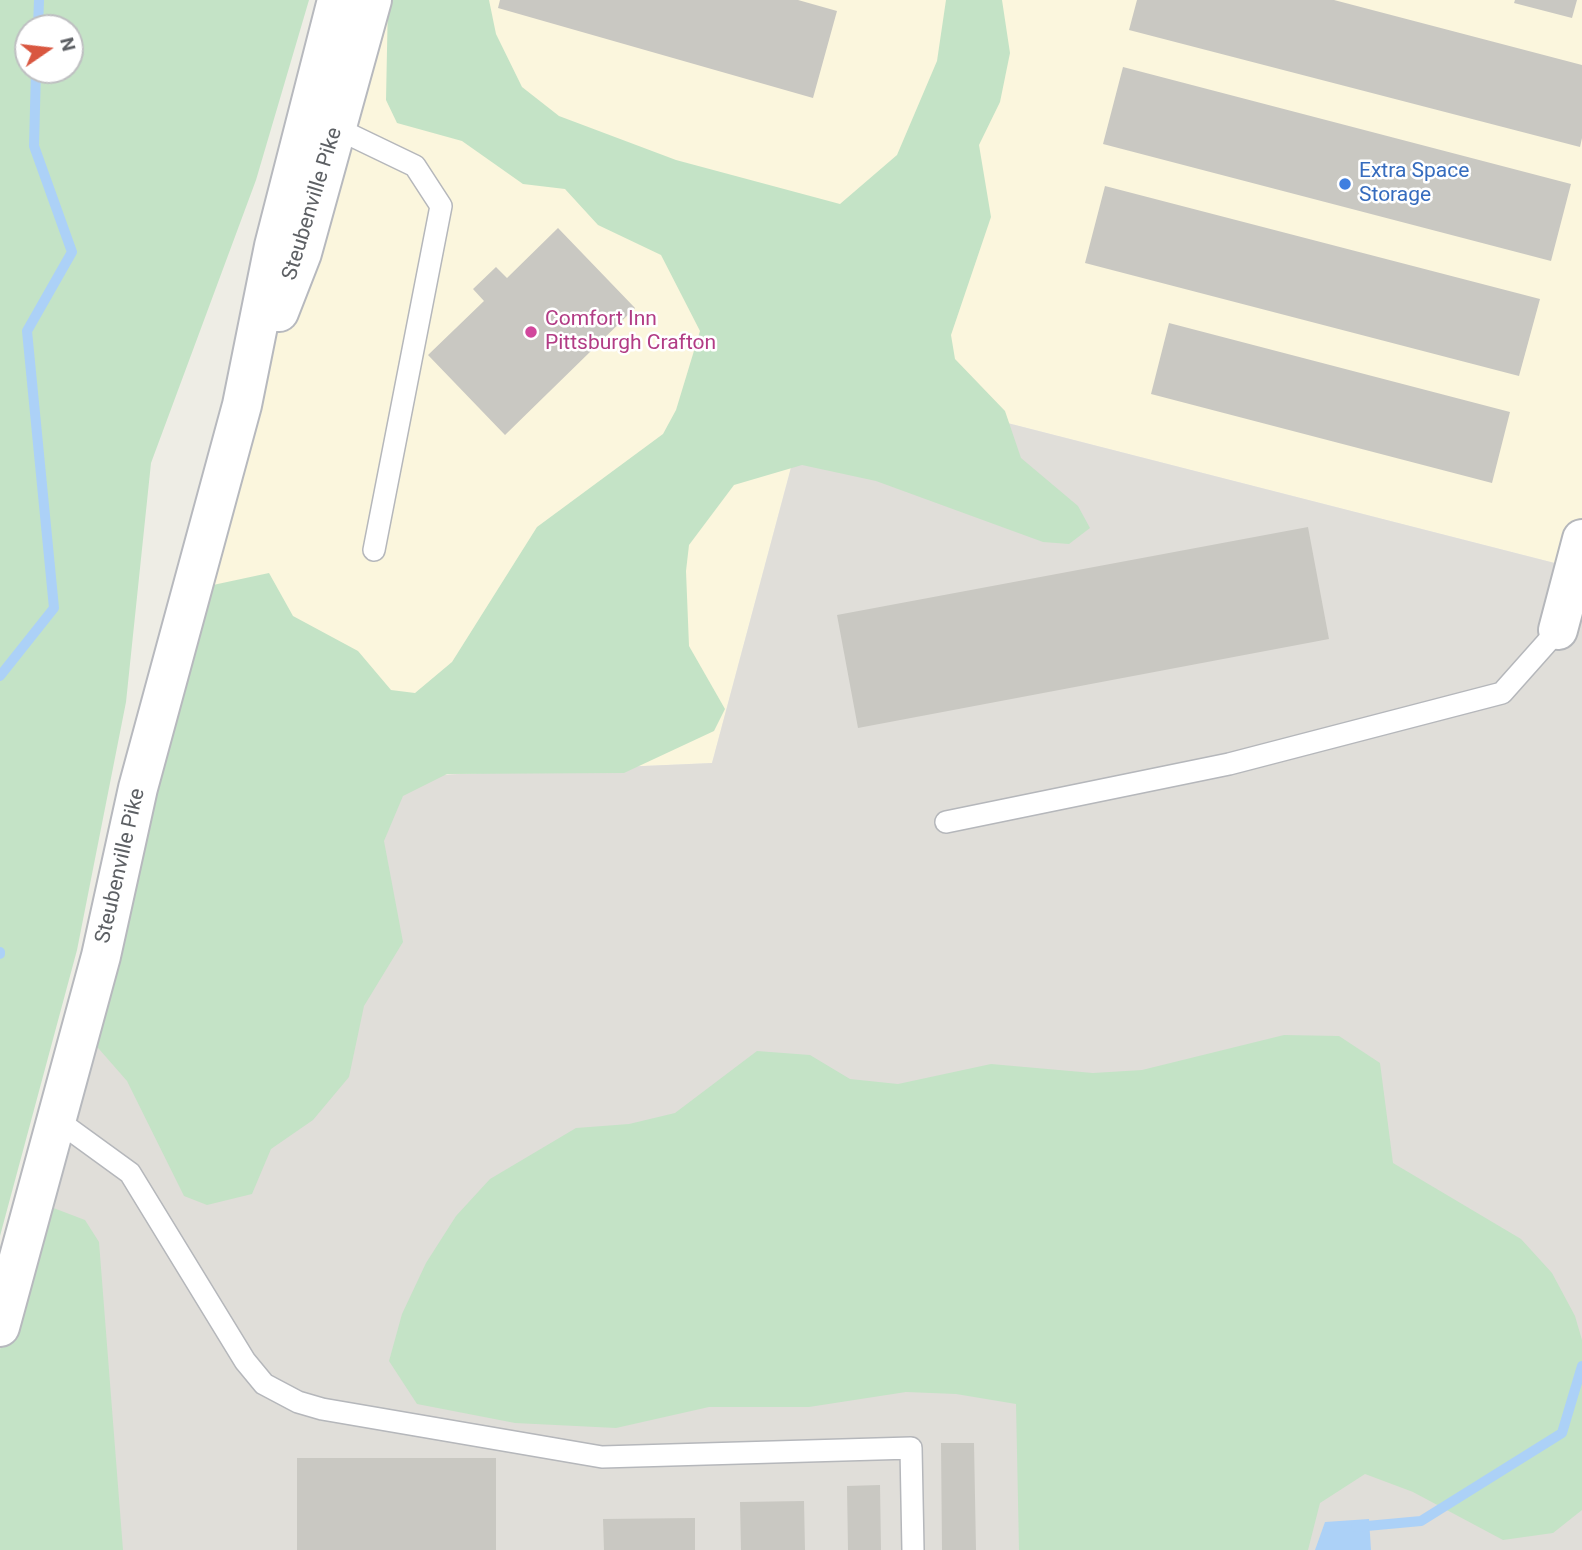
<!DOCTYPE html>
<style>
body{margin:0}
#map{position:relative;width:1582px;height:1550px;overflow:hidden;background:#eeede5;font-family:Roboto,sans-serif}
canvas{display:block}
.north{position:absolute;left:14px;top:14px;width:70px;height:70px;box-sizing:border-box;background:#fff;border:2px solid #bebfc1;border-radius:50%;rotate:76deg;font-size:19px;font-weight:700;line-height:28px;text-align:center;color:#5d6064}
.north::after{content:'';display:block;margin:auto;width:24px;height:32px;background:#d95740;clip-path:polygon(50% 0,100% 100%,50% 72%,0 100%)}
</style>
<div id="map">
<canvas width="1582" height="1550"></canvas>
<div class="north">N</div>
</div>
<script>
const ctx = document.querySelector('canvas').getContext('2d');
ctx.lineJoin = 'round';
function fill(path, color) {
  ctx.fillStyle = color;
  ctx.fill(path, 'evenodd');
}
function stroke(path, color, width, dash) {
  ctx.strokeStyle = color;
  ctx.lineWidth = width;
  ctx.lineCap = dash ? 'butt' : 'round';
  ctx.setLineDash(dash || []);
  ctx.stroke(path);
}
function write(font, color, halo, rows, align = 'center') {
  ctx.font = font + ' Roboto,sans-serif';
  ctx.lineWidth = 5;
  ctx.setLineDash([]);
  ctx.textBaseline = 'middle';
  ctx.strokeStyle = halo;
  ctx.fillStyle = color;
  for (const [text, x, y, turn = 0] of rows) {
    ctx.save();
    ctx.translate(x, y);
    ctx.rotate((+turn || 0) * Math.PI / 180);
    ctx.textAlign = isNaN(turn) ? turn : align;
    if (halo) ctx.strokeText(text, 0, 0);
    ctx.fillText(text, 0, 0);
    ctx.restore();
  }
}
fill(new Path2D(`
 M 372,0 L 1582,0 L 1582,570 L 816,374 L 712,763 L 138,788 Z`), '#fbf6dd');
fill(new Path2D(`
 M 816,374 L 1582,570 L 1582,1550 L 0,1550 L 0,1327 L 138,788 L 712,763 Z`), '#e0ded9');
fill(new Path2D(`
 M 0,0 L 309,0 L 256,180 L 151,463 L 126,702 L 77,950 L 0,1236 ZM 28,28 L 70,28 L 70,70 L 28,70 Z
 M 388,0 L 489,0 L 496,34 L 522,87 L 559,116 L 676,160 L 840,204 L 897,155 L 937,61 L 946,0 L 1002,0 L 1010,53 L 1000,102 L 979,145 L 991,217 L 951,335 L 955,359 L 1005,411 L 1021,458 L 1078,506 L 1090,528 L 1069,544 L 1043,542 L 876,481 L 802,465 L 734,485 L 689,545 L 686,571 L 689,646 L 725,709 L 714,731 L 624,773 L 447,774 L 403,796 L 384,841 L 403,942 L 364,1006 L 349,1077 L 313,1120 L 271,1149 L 252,1194 L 207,1205 L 184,1196 L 127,1081 L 85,1033 L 199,588 L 269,573 L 293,616 L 358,651 L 391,690 L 415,693 L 452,662 L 537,527 L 663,434 L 676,410 L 700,331 L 661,255 L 598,225 L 565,189 L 523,184 L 462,141 L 397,123 L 386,100 Z
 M 1284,1035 L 1339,1036 L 1380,1063 L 1393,1163 L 1521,1239 L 1552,1273 L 1575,1316 L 1582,1340 L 1582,1510 L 1553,1533 L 1503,1540 L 1413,1492 L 1365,1474 L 1320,1503 L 1308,1550 L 1019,1550 L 1016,1404 L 956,1394 L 906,1392 L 809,1407 L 709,1407 L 616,1428 L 515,1423 L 417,1404 L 389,1361 L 402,1314 L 426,1263 L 456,1216 L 490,1179 L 576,1128 L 629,1124 L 675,1113 L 757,1051 L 810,1055 L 850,1079 L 898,1084 L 991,1064 L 1093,1073 L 1142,1070 Z
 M 43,1204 L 85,1220 L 99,1242 L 123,1550 L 0,1550 L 0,1350 Z`), '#c4e3c6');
fill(new Path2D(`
 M 1369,1519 L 1371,1550 L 1315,1550 L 1325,1522 Z`), '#acd1f7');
stroke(new Path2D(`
 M 38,28 L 39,0
 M 0,676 L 54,608 L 27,331 L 72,252 L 34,146 L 36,70
 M 0,952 L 0,954
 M 1356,1527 L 1421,1521 L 1562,1433 L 1582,1366`), '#acd1f7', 10);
fill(new Path2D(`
 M 500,0 L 798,0 L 837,11 L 813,98 L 498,8 Z
 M 1137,0 L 1334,0 L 1582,65 L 1582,138 L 1580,147 L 1129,30 Z
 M 1515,0 L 1577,0 L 1572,18 L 1514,3 Z
 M 1123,67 L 1571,184 L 1551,261 L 1103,144 Z
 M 1105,186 L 1540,299 L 1519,376 L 1085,263 Z
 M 558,228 L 635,308 L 505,435 L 428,355 L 484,301 L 473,289 L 496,267 L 507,278 Z
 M 1169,323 L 1510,412 L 1492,483 L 1151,394 Z
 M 1308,527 L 1329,639 L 858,728 L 837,615 Z
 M 941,1443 L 974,1443 L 976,1550 L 942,1550 Z
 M 297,1458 L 496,1458 L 496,1550 L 297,1550 Z
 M 880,1485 L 881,1550 L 848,1550 L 847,1486 Z
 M 804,1501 L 805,1550 L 741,1550 L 740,1502 Z
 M 695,1518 L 695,1550 L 604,1550 L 603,1519 Z`), '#c9c8c2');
const service = new Path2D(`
 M 336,128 L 415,166 L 441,206 L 374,550
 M 946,822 L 1229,764 L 1502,693 L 1558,630
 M 57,1120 L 130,1173 L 245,1361 L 264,1384 L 298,1402 L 322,1409 L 602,1457 L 911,1448 L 913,1550`);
const minor = new Path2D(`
 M 1558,630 L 1582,539`);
const secondary = new Path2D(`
 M 279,312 L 302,253 L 372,0
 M 0,1327 L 101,956 L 138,788 L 242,405 L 274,246 L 337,0`);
stroke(service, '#b5b7bb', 24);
stroke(minor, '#b5b7bb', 42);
stroke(secondary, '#b7b9be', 42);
stroke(service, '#fff', 21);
stroke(minor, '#fff', 38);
stroke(secondary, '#fff', 38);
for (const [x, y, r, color] of [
 [1345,184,7,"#3f7fe0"],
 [531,332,7,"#d1479c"]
]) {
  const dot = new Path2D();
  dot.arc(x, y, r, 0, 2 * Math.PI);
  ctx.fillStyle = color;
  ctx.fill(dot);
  stroke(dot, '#fff', 2.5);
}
write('21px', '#366cbe', '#fff', [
 ["Extra Space",1359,172],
 ["Storage",1359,196]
], 'left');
write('21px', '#5d6064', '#fff', [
 ["Steubenville Pike",313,204,-73],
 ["Steubenville Pike",121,866,-77]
]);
write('21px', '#b23c85', '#fff', [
 ["Comfort Inn",545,320],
 ["Pittsburgh Crafton",545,344]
], 'left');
</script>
